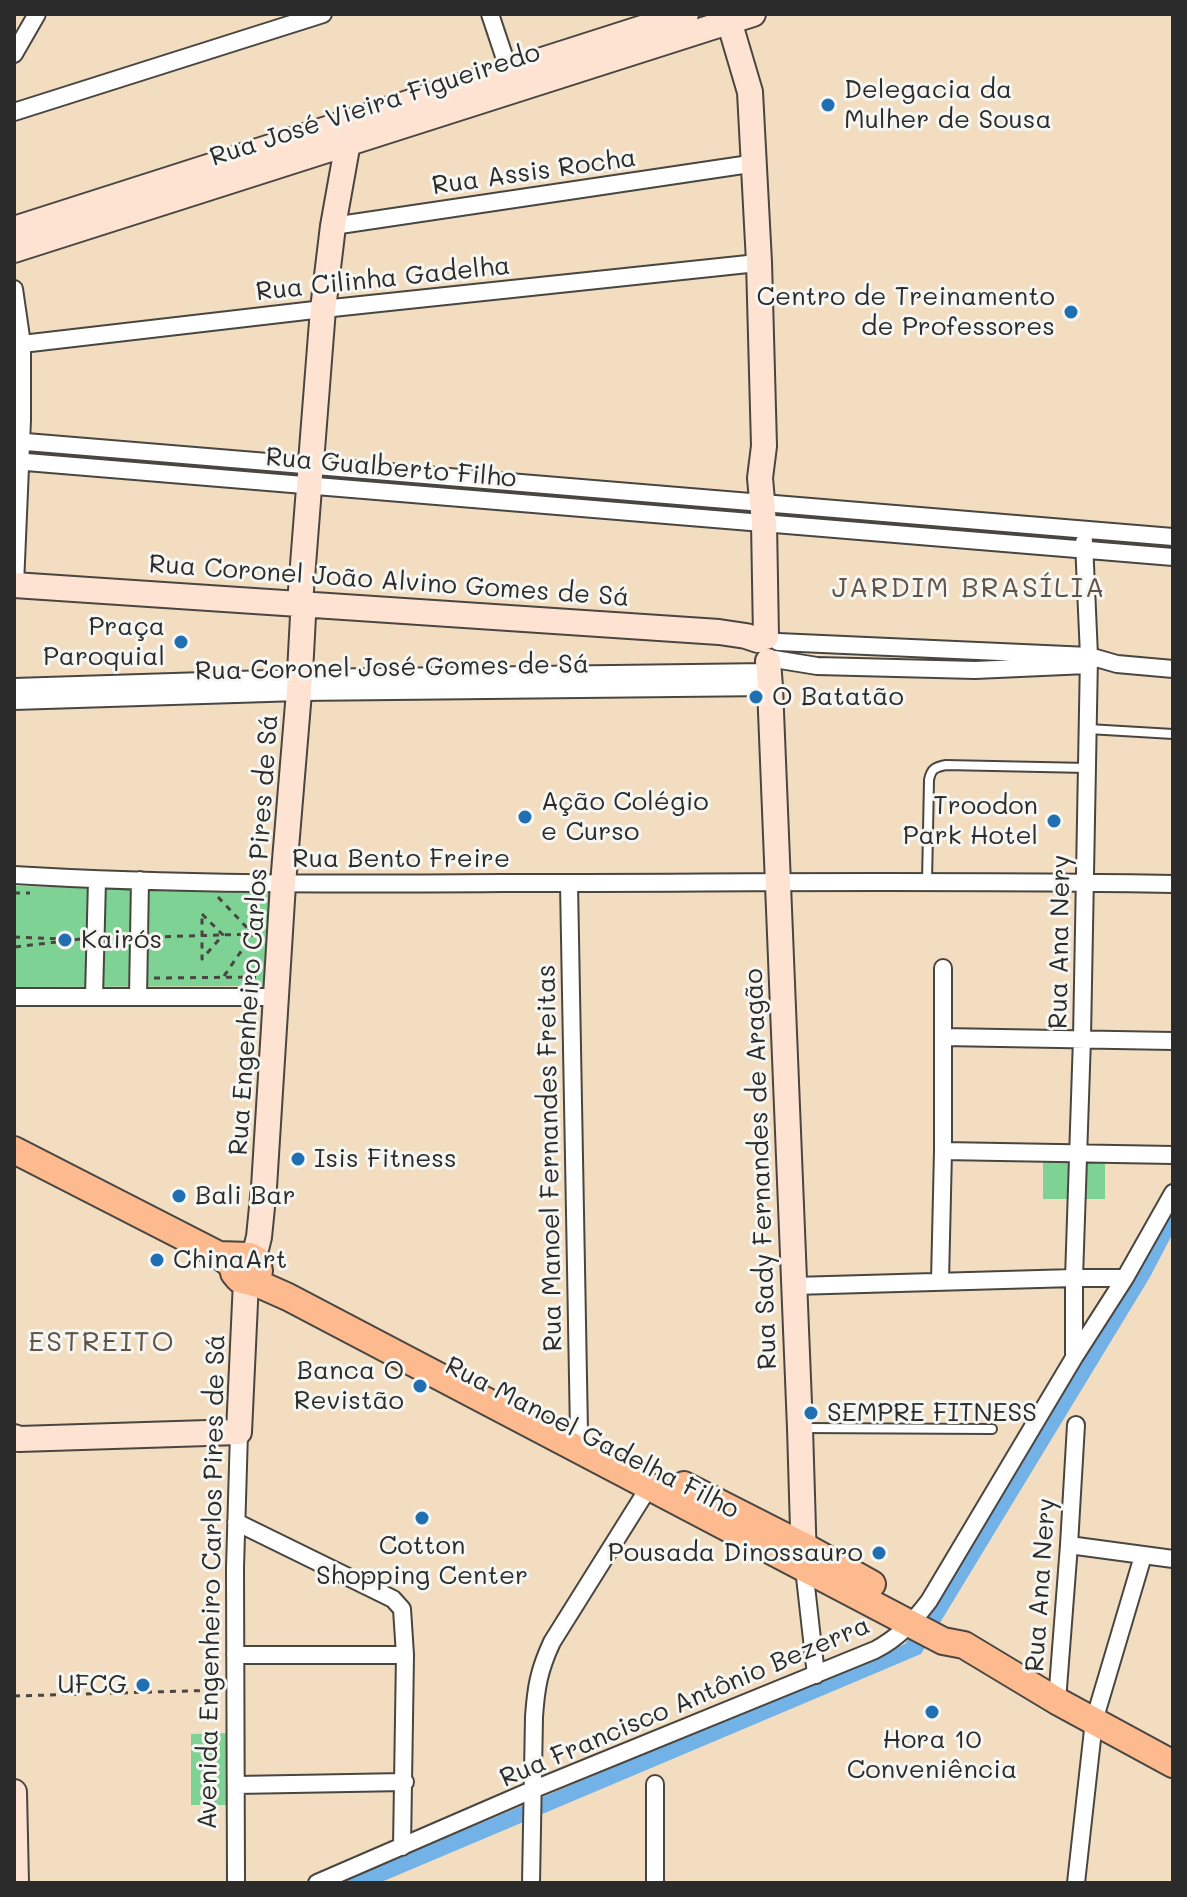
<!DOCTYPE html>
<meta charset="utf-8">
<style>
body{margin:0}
#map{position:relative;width:1187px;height:1897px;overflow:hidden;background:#f2ddc0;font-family:Mali,sans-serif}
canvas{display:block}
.frame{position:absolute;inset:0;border:16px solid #2b2b2b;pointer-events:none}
</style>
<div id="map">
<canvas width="1187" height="1897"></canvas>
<div class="frame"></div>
</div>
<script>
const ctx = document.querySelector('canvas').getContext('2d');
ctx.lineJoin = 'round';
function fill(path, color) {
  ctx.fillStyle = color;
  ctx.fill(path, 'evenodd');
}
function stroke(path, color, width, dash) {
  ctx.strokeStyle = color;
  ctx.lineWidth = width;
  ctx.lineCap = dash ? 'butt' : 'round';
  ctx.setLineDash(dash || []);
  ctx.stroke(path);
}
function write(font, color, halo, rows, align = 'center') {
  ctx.font = font + ' Mali,sans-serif';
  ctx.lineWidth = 6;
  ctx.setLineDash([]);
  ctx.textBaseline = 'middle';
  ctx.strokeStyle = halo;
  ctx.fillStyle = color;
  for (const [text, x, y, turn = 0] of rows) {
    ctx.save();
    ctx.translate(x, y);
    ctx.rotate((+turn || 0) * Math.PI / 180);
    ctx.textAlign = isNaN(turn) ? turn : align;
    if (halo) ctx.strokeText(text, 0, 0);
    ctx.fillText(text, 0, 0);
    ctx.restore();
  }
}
fill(new Path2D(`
 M 14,886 L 274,890 L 272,986 L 14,987 Z
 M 1043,1148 L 1105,1148 L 1105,1199 L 1043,1199 Z
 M 230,1733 L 230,1805 L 191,1805 L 191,1734 Z`), '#7ed294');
fill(new Path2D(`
 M 1173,1201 L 1173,1233 L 1150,1277 L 921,1654 L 379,1883 L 339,1883 L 905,1644 L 920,1622 Z`), '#73b2e7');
const lane = new Path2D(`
 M 1088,729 L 1173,734
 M 927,882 L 929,780 C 931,769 935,767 946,765 L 1088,768
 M 801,1428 L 992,1429`);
const street = new Path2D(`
 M 490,14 L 512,80
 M 14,54 L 37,14
 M 14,112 L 323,14
 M 333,226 L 743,165
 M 14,289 L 22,344 L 22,420 L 15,585
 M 22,344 L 323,309 L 748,264
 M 14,441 L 1173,537
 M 14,461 L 1173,557
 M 778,642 L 1089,656 L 1117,664 L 1173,669
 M 774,659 L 817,666 L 975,670 L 1087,665
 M 14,687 L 300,678 L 769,672
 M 14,701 L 299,692 L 770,687
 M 14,875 C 177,885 340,884 503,883 C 726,883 950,880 1173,884
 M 569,883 L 579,1432
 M 14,997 L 275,997
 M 94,997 L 97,880
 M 138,997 L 140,880
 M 943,1037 L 1173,1041
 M 943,1151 L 1173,1155
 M 940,1281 L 943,1151 L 943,968
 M 794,1286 L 1074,1278 L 1125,1278
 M 1074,1354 L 1074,1278 L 1082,1038 L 1089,656 L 1084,542
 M 236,1522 L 393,1599 L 402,1609 L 405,1655 L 402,1847
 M 1069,1545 L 1173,1559
 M 804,1568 L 816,1675
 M 235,1655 L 405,1655
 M 1057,1701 L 1069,1545 L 1076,1425
 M 655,1784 L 655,1883
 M 236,1785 L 405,1782
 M 236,1883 L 235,1568 L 239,1432
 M 317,1883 L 532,1790 L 875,1650 C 898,1638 913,1622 929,1601 L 1075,1356 L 1125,1278 L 1173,1193
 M 531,1883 L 534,1717 C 536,1687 539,1670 552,1642 L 649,1487
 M 1076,1883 L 1094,1721 L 1143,1556`);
const secondary = new Path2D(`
 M 727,14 L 750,92 L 759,262 L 764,446 L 760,478 L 764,523 L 766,637
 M 14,229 L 686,14
 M 14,250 L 753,14
 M 14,585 L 719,632 L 746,636 L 758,640
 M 300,603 L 323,309 L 333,226 L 350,131
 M 768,661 L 770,687 L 800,1428 L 804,1562
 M 254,1257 L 259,1237 L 264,1187 L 283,884 L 299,692 L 303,616
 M 14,1437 L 19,1439 L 239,1432 L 246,1281
 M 14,1792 L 16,1883`);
const primary = new Path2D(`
 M 14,1150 L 219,1255 L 233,1266
 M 219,1255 L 250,1256 L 257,1260 L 259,1271
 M 233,1266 L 234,1273 L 239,1279 L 261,1285 L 288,1297 L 943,1641 L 964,1645 L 1057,1701 L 1173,1764
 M 684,1485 L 802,1545 L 872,1584`);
stroke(lane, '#494641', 12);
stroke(street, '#494641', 20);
stroke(secondary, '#494641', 28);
stroke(primary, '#494641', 30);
stroke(new Path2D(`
 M 14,893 L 30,893
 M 218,897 L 251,932
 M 202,914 L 223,935 L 202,959 Z
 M 14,937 L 62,939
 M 153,937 L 253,934
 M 109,938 L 125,938
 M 14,943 L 14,961
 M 15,947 L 81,939
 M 224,976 L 253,934 L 262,935
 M 154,978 L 258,977
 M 14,1696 L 222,1690`), '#494641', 3, [6, 6]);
stroke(lane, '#fff', 8);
stroke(street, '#fff', 16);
stroke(secondary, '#fee3d2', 24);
stroke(primary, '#fcba8e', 26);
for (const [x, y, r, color] of [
 [828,105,8,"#1f6fb2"],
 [1071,312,8,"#1f6fb2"],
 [181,642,8,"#1f6fb2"],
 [756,697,8,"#1f6fb2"],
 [525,817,8,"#1f6fb2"],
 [1054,821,8,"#1f6fb2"],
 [65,940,8,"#1f6fb2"],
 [298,1159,8,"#1f6fb2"],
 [179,1196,8,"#1f6fb2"],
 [157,1260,8,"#1f6fb2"],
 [420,1386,8,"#1f6fb2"],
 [811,1413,8,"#1f6fb2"],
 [422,1518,8,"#1f6fb2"],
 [879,1553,8,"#1f6fb2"],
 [143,1685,8,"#1f6fb2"],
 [932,1712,8,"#1f6fb2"]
]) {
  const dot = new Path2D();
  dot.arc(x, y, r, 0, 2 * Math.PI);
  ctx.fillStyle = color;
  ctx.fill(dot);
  stroke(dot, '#f6f6f2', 3);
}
write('26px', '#2b2b2b', '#f6f6f2', [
 ["Delegacia da",844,90],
 ["Mulher de Sousa",844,120],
 ["Centro de Treinamento",1055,297,"right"],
 ["de Professores",1055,327,"right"],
 ["Praça",165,627,"right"],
 ["Paroquial",165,657,"right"],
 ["O Batatão",772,697],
 ["Ação Colégio",541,802],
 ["e Curso",541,832],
 ["Troodon",1038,806,"right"],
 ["Park Hotel",1038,836,"right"],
 ["Kairós",81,940],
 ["Isis Fitness",314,1159],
 ["Bali Bar",195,1196],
 ["ChinaArt",173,1260],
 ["Banca O",404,1371,"right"],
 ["Revistão",404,1401,"right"],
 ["SEMPRE FITNESS",827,1413],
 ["Cotton",422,1546,"center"],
 ["Shopping Center",422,1576,"center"],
 ["Pousada Dinossauro",863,1553,"right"],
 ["UFCG",127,1685,"right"],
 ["Hora 10",932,1740,"center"],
 ["Conveniência",932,1770,"center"]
], 'left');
write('26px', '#2b2b2b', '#f6f6f2', [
 ["Rua José Vieira Figueiredo",375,105,-18],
 ["Rua Assis Rocha",534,172,-8],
 ["Rua Cilinha Gadelha",383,279,-6],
 ["Rua Gualberto Filho",391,468,5],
 ["Rua Coronel João Alvino Gomes de Sá",389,581,4],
 ["Rua Coronel José Gomes de Sá",392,668,-1],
 ["Rua Bento Freire",401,859],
 ["Rua Engenheiro Carlos Pires de Sá",254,935,-86],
 ["Rua Ana Nery",1060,942,-89],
 ["Rua Manoel Fernandes Freitas",550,1158,-91],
 ["Rua Sady Fernandes de Aragão",761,1169,-92],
 ["Rua Manoel Gadelha Filho",592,1438,27],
 ["Avenida Engenheiro Carlos Pires de Sá",212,1582,-89],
 ["Rua Ana Nery",1041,1585,-86],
 ["Rua Francisco Antônio Bezerra",685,1702,-23]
]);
ctx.letterSpacing = '2px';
write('28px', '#625548', '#f6f6f2', [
 ["JARDIM BRASÍLIA",969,588],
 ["ESTREITO",102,1342]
]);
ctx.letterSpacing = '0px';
</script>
